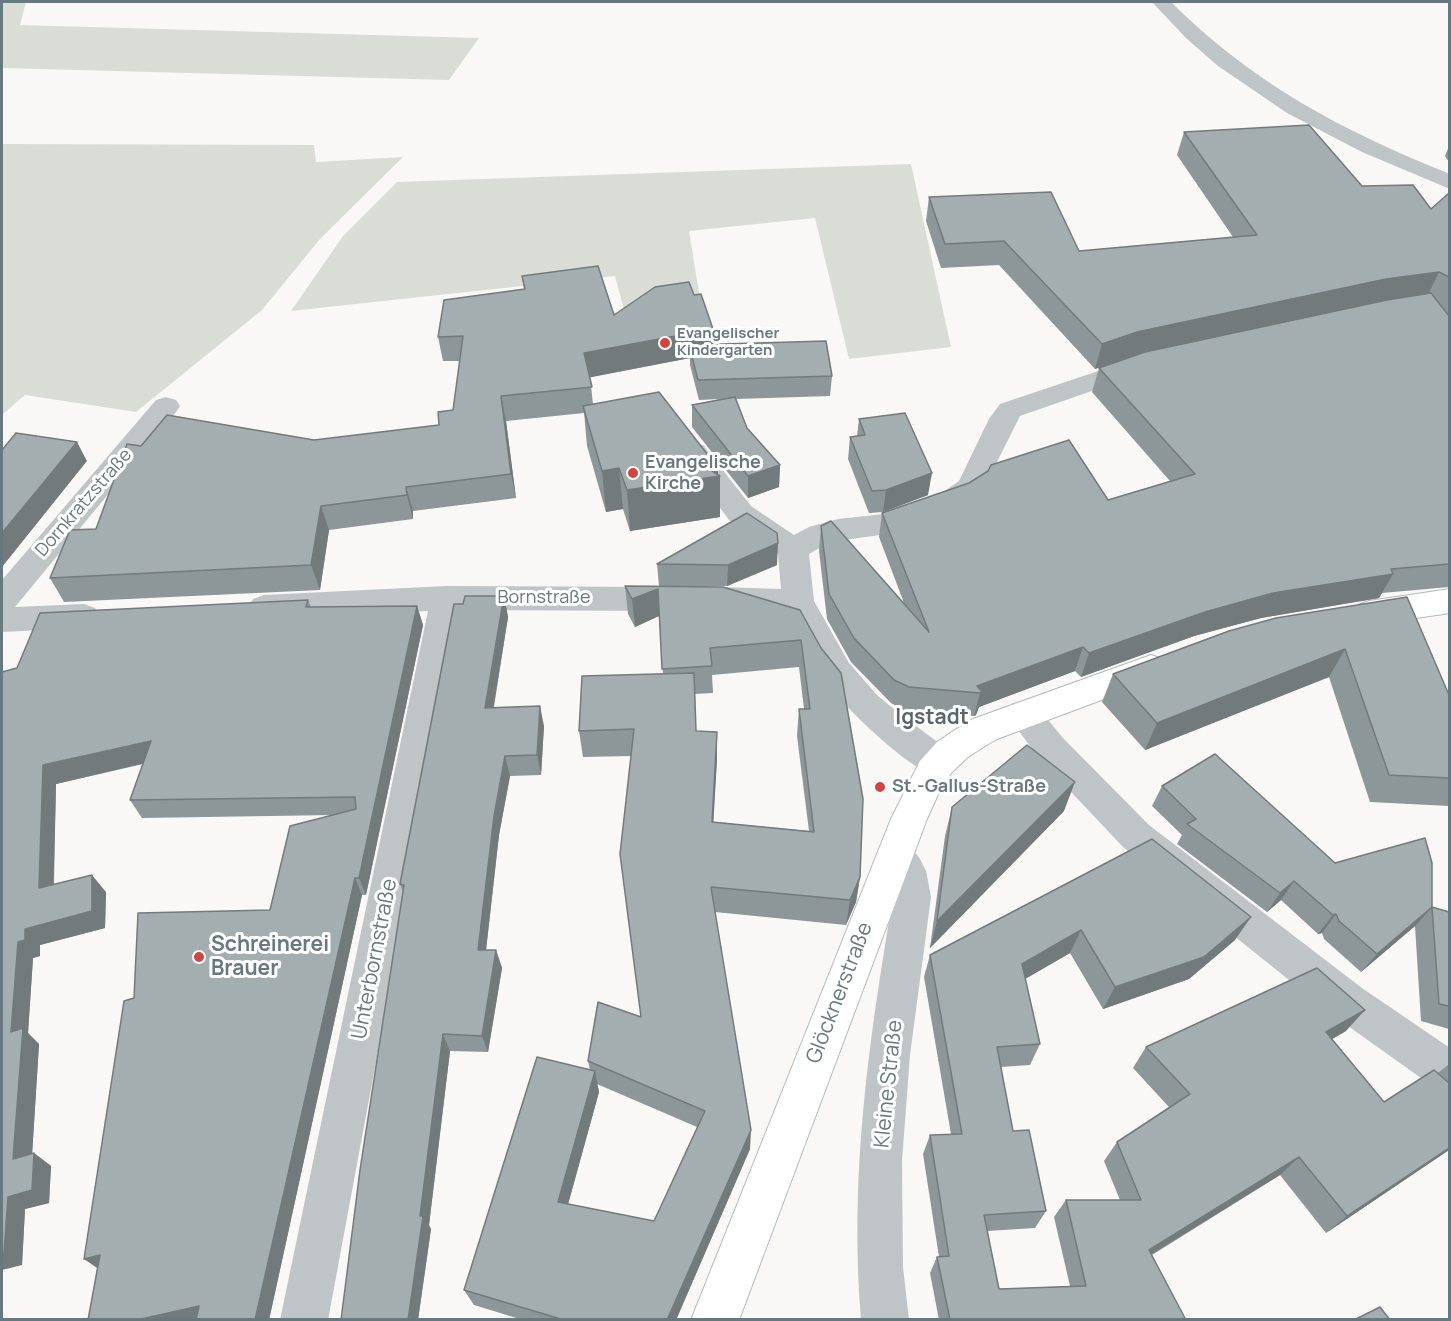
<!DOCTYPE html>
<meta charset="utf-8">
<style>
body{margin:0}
#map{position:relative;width:1451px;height:1321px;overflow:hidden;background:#f9f8f7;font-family:Manrope,sans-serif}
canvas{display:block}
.frame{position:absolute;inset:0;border:3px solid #67797e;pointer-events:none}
</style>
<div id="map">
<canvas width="1451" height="1321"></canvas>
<div class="frame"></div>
</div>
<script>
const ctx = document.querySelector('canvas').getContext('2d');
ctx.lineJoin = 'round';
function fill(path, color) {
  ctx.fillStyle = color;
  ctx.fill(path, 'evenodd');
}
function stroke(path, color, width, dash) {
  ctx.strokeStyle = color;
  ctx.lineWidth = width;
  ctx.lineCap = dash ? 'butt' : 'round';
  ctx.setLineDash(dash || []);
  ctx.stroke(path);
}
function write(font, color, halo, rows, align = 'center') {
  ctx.font = font + ' Manrope,sans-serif';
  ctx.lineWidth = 6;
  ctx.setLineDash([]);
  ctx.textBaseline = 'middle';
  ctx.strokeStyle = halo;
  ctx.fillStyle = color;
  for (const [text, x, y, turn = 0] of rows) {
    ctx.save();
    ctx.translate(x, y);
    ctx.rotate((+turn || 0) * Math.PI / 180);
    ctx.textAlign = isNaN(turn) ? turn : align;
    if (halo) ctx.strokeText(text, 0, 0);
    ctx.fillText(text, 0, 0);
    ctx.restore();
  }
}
fill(new Path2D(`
 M 2,2 L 26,2 L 20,25 L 479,38 L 449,80 L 2,68 Z
 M 2,144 L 314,145 L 316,162 L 403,157 L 320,239 L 262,310 L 136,412 L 25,395 L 2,415 Z
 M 911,164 L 951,347 L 849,359 L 815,218 L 689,231 L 700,299 L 625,314 L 615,276 L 291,311 L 343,236 L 397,182 Z`), '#daddd6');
const major = new Path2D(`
 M 1450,589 L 1450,613 L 1369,625 L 1358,621 L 1353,613 L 1358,605 L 1369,601 Z
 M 1151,655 L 1163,659 L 1168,668 L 1163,677 L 997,739 L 985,746 L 968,757 L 952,772 L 939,792 L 927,819 L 739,1320 L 691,1320 L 891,819 L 920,761 L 937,742 L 955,730 L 973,719 Z`);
stroke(major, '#b3b8ba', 2);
fill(new Path2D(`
 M 1152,2 L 1171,2 C 1255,85 1341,130 1450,174 L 1450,189 L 1362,152 L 1287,113 L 1218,66 L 1186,38 Z
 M 1140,357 L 1149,359 L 1153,365 L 1149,371 L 1020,416 L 981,494 L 963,506 L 887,534 L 830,542 L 809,554 L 814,601 L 849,663 L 877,695 L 901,715 L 951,752 L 957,762 L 951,772 C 948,773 942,776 938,776 C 914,775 840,703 826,682 C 811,660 800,636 788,612 L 720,611 L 709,607 L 704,599 L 709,591 L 720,587 L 781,589 L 778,554 L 729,520 L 679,452 L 683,445 L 693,443 L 703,445 L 751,506 L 794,535 L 809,527 L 838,519 L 884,514 L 943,492 L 959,481 L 989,419 L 1000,404 Z
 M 166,397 L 176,400 L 180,406 L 176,412 L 15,607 L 84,604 L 95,608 L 100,616 L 95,624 L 84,628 L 2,632 L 2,580 L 156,400 Z
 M 446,586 L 671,587 L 682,591 L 687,599 L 682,607 L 671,611 L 460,610 L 328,1320 L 280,1320 L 428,611 L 264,619 L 253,615 L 248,607 L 253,599 L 264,595 Z
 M 1023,700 L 1035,704 L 1063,738 L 1149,825 L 1362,988 L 1450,1048 L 1450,1093 L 1435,1088 L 1334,1016 L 1123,847 L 1039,758 L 1006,714 L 1011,704 Z
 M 895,838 L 908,843 L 920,859 L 926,871 L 931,897 L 910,1055 L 902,1161 L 903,1267 L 909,1320 L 861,1320 C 849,1174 869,1040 893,897 L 889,876 L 876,854 L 882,843 Z`), '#bfc4c6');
fill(major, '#fff');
fill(new Path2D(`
 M 1184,132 L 1362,186 L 1431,209 L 1449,193 L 1449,587 L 1382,593 L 1379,598 L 1261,618 L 1194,636 L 1081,677 L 1075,671 L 979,707 L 976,715 L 974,716 L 905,711 L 891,703 L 851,662 L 827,619 L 819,551 L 821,526 L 904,603 L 879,537 L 882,513 L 1108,500 L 1170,481 L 1092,392 L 1099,368 L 1132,356 L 1095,369 L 999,265 L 941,268 L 926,221 L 929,197 L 1079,251 L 1233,237 L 1177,155 Z
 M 1449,146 L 1449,162 L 1445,156 Z
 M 522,276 L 614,315 L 694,295 L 713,344 L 832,376 L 830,396 L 736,399 L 747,428 L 780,465 L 779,487 L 748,498 L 692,427 L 692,405 L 720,399 L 699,400 L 690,365 L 690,358 L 590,377 L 593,404 L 720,476 L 720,517 L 630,531 L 623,509 L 606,512 L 587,446 L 584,413 L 506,421 L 516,498 L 413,511 L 413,519 L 329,530 L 320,590 L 64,602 L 50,578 L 96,529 L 141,446 L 314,440 L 439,425 L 453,410 L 460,361 L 443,361 L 438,337 L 524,289 Z
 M 859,419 L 928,495 L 883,512 L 869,513 L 848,459 L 850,437 L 857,436 Z
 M 657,564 L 777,565 L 727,586 L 659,586 Z
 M 625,586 L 800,610 L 860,877 L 856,902 L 846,925 L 715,912 L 750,1149 L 676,1320 L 523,1320 L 474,1305 L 464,1290 L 590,1070 L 588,1061 L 641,1017 L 631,756 L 583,757 L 579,731 L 663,674 L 659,616 L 635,627 L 628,614 ZM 799,667 L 804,709 L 799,709 L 797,736 L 809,831 L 713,822 L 717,759 L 717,732 L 696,731 L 695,694 L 713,693 L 712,675 ZM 597,1084 L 697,1127 L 654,1221 L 568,1204 L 599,1092 Z
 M 504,596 L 508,617 L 494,707 L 544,726 L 541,775 L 510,776 L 499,835 L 486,950 L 496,950 L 502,968 L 488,1052 L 450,1051 L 429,1225 L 431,1229 L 418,1320 L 341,1320 L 403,892 L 400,884 L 463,604 Z
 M 308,600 L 311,607 L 417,606 L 423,625 L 366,895 L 362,895 L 269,1320 L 88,1320 L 97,1269 L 134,998 L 270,910 L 333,815 L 142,818 L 130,800 L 143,764 L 56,784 L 54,884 L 106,892 L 105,928 L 40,945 L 40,956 L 33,958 L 28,1033 L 39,1044 L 32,1154 L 34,1153 L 51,1166 L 49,1203 L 25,1209 L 22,1265 L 2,672 Z
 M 1276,618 L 1449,695 L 1449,806 L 1370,802 L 1329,677 L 1145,750 L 1102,702 L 1113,674 Z
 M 1162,786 L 1335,863 L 1432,907 L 1449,912 L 1449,1029 L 1421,1021 L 1415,926 L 1361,972 L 1324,939 L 1322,933 L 1318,934 L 1281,900 L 1267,912 L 1177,844 L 1182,835 L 1152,806 Z
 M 952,807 L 1064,811 L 930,948 L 945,836 Z
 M 1152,839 L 1235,940 L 1189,979 L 1103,1009 L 1070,953 L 1025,979 L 1040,1044 L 1030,1065 L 1001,1067 L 1013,1131 L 1046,1211 L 1035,1228 L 987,1231 L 999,1289 L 1070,1286 L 1054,1217 L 1066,1200 L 1120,1200 L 1104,1161 L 1117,1142 L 1169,1107 L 1133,1068 L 1146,1047 L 1346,1031 L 1332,1039 L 1384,1102 L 1438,1073 L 1449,1064 L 1449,1150 L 1326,1233 L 1280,1175 L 1152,1255 L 1186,1320 L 939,1320 L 930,1273 L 937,1257 L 939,1257 L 923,1154 L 930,1135 L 951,1134 L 924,977 L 930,955 Z`), '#8d9698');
fill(new Path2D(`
 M 1439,272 L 1427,297 L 1130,357 L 1095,369 L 1102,344 L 1137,332 L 1386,279 Z
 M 713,329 L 714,354 L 689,345 L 690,358 L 587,378 L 584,353 Z
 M 501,396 L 506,421 L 516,498 L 511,474 Z
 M 77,442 L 87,461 L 2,567 L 2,533 Z
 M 780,465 L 779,487 L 748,498 L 748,476 Z
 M 619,468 L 623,509 L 606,512 L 602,471 Z
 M 718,468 L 718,477 L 720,476 L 720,517 L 630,531 L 627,490 Z
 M 932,473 L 928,495 L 883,512 L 886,490 Z
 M 406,487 L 413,511 L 413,519 L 407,495 Z
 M 321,506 L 329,530 L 320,590 L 311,565 Z
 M 778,543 L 777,565 L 727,586 L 728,565 Z
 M 1393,574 L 1379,598 L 1261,618 L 1194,636 L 1081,677 L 1089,653 L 1205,612 L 1273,593 Z
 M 658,589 L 659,616 L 635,627 L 632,599 Z
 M 504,596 L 508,617 L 490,728 L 485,708 Z
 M 417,606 L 423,625 L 366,895 L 359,878 Z
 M 1083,647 L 1075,671 L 979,707 L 976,715 L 974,716 L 980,693 L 977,686 Z
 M 1345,649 L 1329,677 L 1145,750 L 1157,723 Z
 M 540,706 L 544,726 L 541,775 L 537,755 Z
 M 717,732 L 717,759 L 712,847 L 712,822 Z
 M 151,741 L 162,759 L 56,784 L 53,905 L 39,888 L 43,765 Z
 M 505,756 L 510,776 L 499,835 L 484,968 L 478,950 L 494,816 Z
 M 1075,782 L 1064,811 L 930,948 L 937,921 Z
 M 92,875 L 106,892 L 105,928 L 40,945 L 40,956 L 33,958 L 28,1033 L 39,1044 L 31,1172 L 13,1159 L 11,1032 L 18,942 L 25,929 Z
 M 860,877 L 856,902 L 846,925 L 850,900 Z
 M 355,878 L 362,895 L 269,1320 L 255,1320 Z
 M 1294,881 L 1281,900 L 1267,912 L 1280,893 Z
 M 1432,907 L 1415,926 L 1361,972 L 1377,954 Z
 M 1336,914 L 1322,933 L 1318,934 L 1333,915 Z
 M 1251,917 L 1235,940 L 1189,979 L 1103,1009 L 1115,987 Z
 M 1081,930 L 1070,953 L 1013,986 L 1022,964 Z
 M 496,950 L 502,968 L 488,1052 L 482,1036 Z
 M 1365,1010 L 1346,1031 L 1308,1053 L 1326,1032 Z
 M 443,1034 L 450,1051 L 429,1225 L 431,1229 L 418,1320 L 408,1320 L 420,1216 Z
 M 595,1071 L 599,1092 L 564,1219 L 558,1202 Z
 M 751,1130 L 750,1149 L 676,1320 L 667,1320 Z
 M 1449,1148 L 1449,1150 L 1326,1233 L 1347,1216 Z
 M 34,1153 L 51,1166 L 49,1203 L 25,1209 L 22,1265 L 2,1270 L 2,1254 L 8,1197 Z
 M 1299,1157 L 1280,1175 L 1134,1265 L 1149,1250 Z
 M 100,1255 L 100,1270 L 84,1259 Z
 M 199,1306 L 198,1320 L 137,1320 Z`), '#737a7c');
const building = new Path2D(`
 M 1309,125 L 1362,186 L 1413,185 L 1431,209 L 1449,193 L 1449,277 L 1439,272 L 1386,279 L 1137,332 L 1102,344 L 1004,241 L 945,244 L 929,197 L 1051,192 L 1079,251 L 1257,235 L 1184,132 Z
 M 598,266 L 614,315 L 655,287 L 689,282 L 694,295 L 701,294 L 713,329 L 584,353 L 592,387 L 501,396 L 511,474 L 406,487 L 407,495 L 321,506 L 311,565 L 50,578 L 70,530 L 96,529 L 127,444 L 141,446 L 167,415 L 314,440 L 439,425 L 438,412 L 453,410 L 463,336 L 438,337 L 444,300 L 525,289 L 522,276 Z
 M 1431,293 L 1449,316 L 1449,564 L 1391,569 L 1393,574 L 1273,593 L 1205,612 L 1089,653 L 1083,647 L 977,686 L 982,692 L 980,693 L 909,687 L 894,680 L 854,638 L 829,594 L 821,526 L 831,521 L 929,632 L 882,513 L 969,483 L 988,471 L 991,465 L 1069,440 L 1108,500 L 1195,474 L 1099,368 L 1145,352 L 1387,300 Z
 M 826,341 L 832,376 L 698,380 L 689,345 Z
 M 659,392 L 718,468 L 712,471 L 720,476 L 627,490 L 619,468 L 602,471 L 583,406 Z
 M 735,397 L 747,428 L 780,465 L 748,476 L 692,405 Z
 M 905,413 L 932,473 L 886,490 L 872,491 L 850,437 L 865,435 L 859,419 Z
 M 16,433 L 77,442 L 2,533 L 2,450 Z
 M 747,513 L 777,533 L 778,543 L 728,565 L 657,564 Z
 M 625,586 L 723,587 L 800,610 L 821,648 L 841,673 L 863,799 L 860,877 L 850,900 L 711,887 L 751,1130 L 667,1320 L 564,1320 L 464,1290 L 537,1057 L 595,1071 L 558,1202 L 654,1221 L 705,1111 L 588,1061 L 598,1002 L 641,1017 L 620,854 L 634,729 L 579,731 L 582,676 L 694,673 L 696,731 L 717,732 L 712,822 L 814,832 L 799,709 L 810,709 L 801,640 L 710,648 L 712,666 L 662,669 L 658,589 L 632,599 Z
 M 465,596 L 504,596 L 485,708 L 540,706 L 537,755 L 505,756 L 494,816 L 478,950 L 496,950 L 482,1036 L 443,1034 L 420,1216 L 423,1216 L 408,1320 L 341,1320 L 360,1170 L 404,885 L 400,884 L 454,604 L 463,604 Z
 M 1407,597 L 1449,695 L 1449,778 L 1389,775 L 1345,649 L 1157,723 L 1113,674 L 1229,631 L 1276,618 Z
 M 308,600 L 306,607 L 417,606 L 359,878 L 355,878 L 255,1320 L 196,1320 L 199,1306 L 137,1320 L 88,1320 L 100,1255 L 84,1259 L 124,1001 L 134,998 L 138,913 L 270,910 L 290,826 L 356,809 L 355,797 L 130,800 L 151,741 L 43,765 L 39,888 L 92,875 L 92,911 L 25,929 L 25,940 L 18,942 L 11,1032 L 23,1028 L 13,1159 L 34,1153 L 32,1190 L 8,1197 L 4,1253 L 2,1254 L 2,672 L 17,668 L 40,613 Z
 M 1027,745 L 1075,782 L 937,921 L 952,807 Z
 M 1215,754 L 1335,863 L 1425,838 L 1432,863 L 1432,907 L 1377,954 L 1339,921 L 1336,914 L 1333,915 L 1294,881 L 1280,893 L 1187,824 L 1196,819 L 1162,786 Z
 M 1152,839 L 1251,917 L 1204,957 L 1115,987 L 1081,930 L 1022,964 L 1040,1044 L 997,1047 L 1013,1131 L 1029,1130 L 1046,1211 L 984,1215 L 999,1289 L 1086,1286 L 1066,1200 L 1141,1200 L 1117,1142 L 1190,1094 L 1146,1047 L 1317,968 L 1365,1010 L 1326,1032 L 1384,1102 L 1434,1070 L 1449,1083 L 1449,1148 L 1347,1216 L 1299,1157 L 1149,1250 L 1186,1320 L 950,1320 L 937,1257 L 949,1256 L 930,1135 L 962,1134 L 930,955 Z
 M 1432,907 L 1449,912 L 1449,1006 L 1439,1004 Z
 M 1380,1307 L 1390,1320 L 1354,1320 Z`);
fill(building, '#a4aeb1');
stroke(building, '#737a7c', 1.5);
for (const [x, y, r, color] of [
 [665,343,6,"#cf4541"],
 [633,473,6,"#cf4541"],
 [880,787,6,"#cf4541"],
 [199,957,6,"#cf4541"]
]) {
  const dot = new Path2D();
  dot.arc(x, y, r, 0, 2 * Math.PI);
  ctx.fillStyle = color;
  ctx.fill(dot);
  stroke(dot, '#fff', 2);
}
write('bold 15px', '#67797e', '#fff', [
 ["Evangelischer",677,334],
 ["Kindergarten",677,351]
], 'left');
write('bold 18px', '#67797e', '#fff', [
 ["Evangelische",645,463],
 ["Kirche",645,484],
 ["St.-Gallus-Straße",892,787]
], 'left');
write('18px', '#67797e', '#fff', [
 ["Dornkratzstraße",84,503,-49],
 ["Bornstraße",544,598]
]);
write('bold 21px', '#58666a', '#fff', [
 ["Igstadt",932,718]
]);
write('bold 21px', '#67797e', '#fff', [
 ["Schreinerei",211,945],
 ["Brauer",211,969]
], 'left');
write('21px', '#67797e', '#fff', [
 ["Unterbornstraße",375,959,-79],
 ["Glöcknerstraße",840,993,-69],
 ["Kleine Straße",889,1084,-84]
]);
</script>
